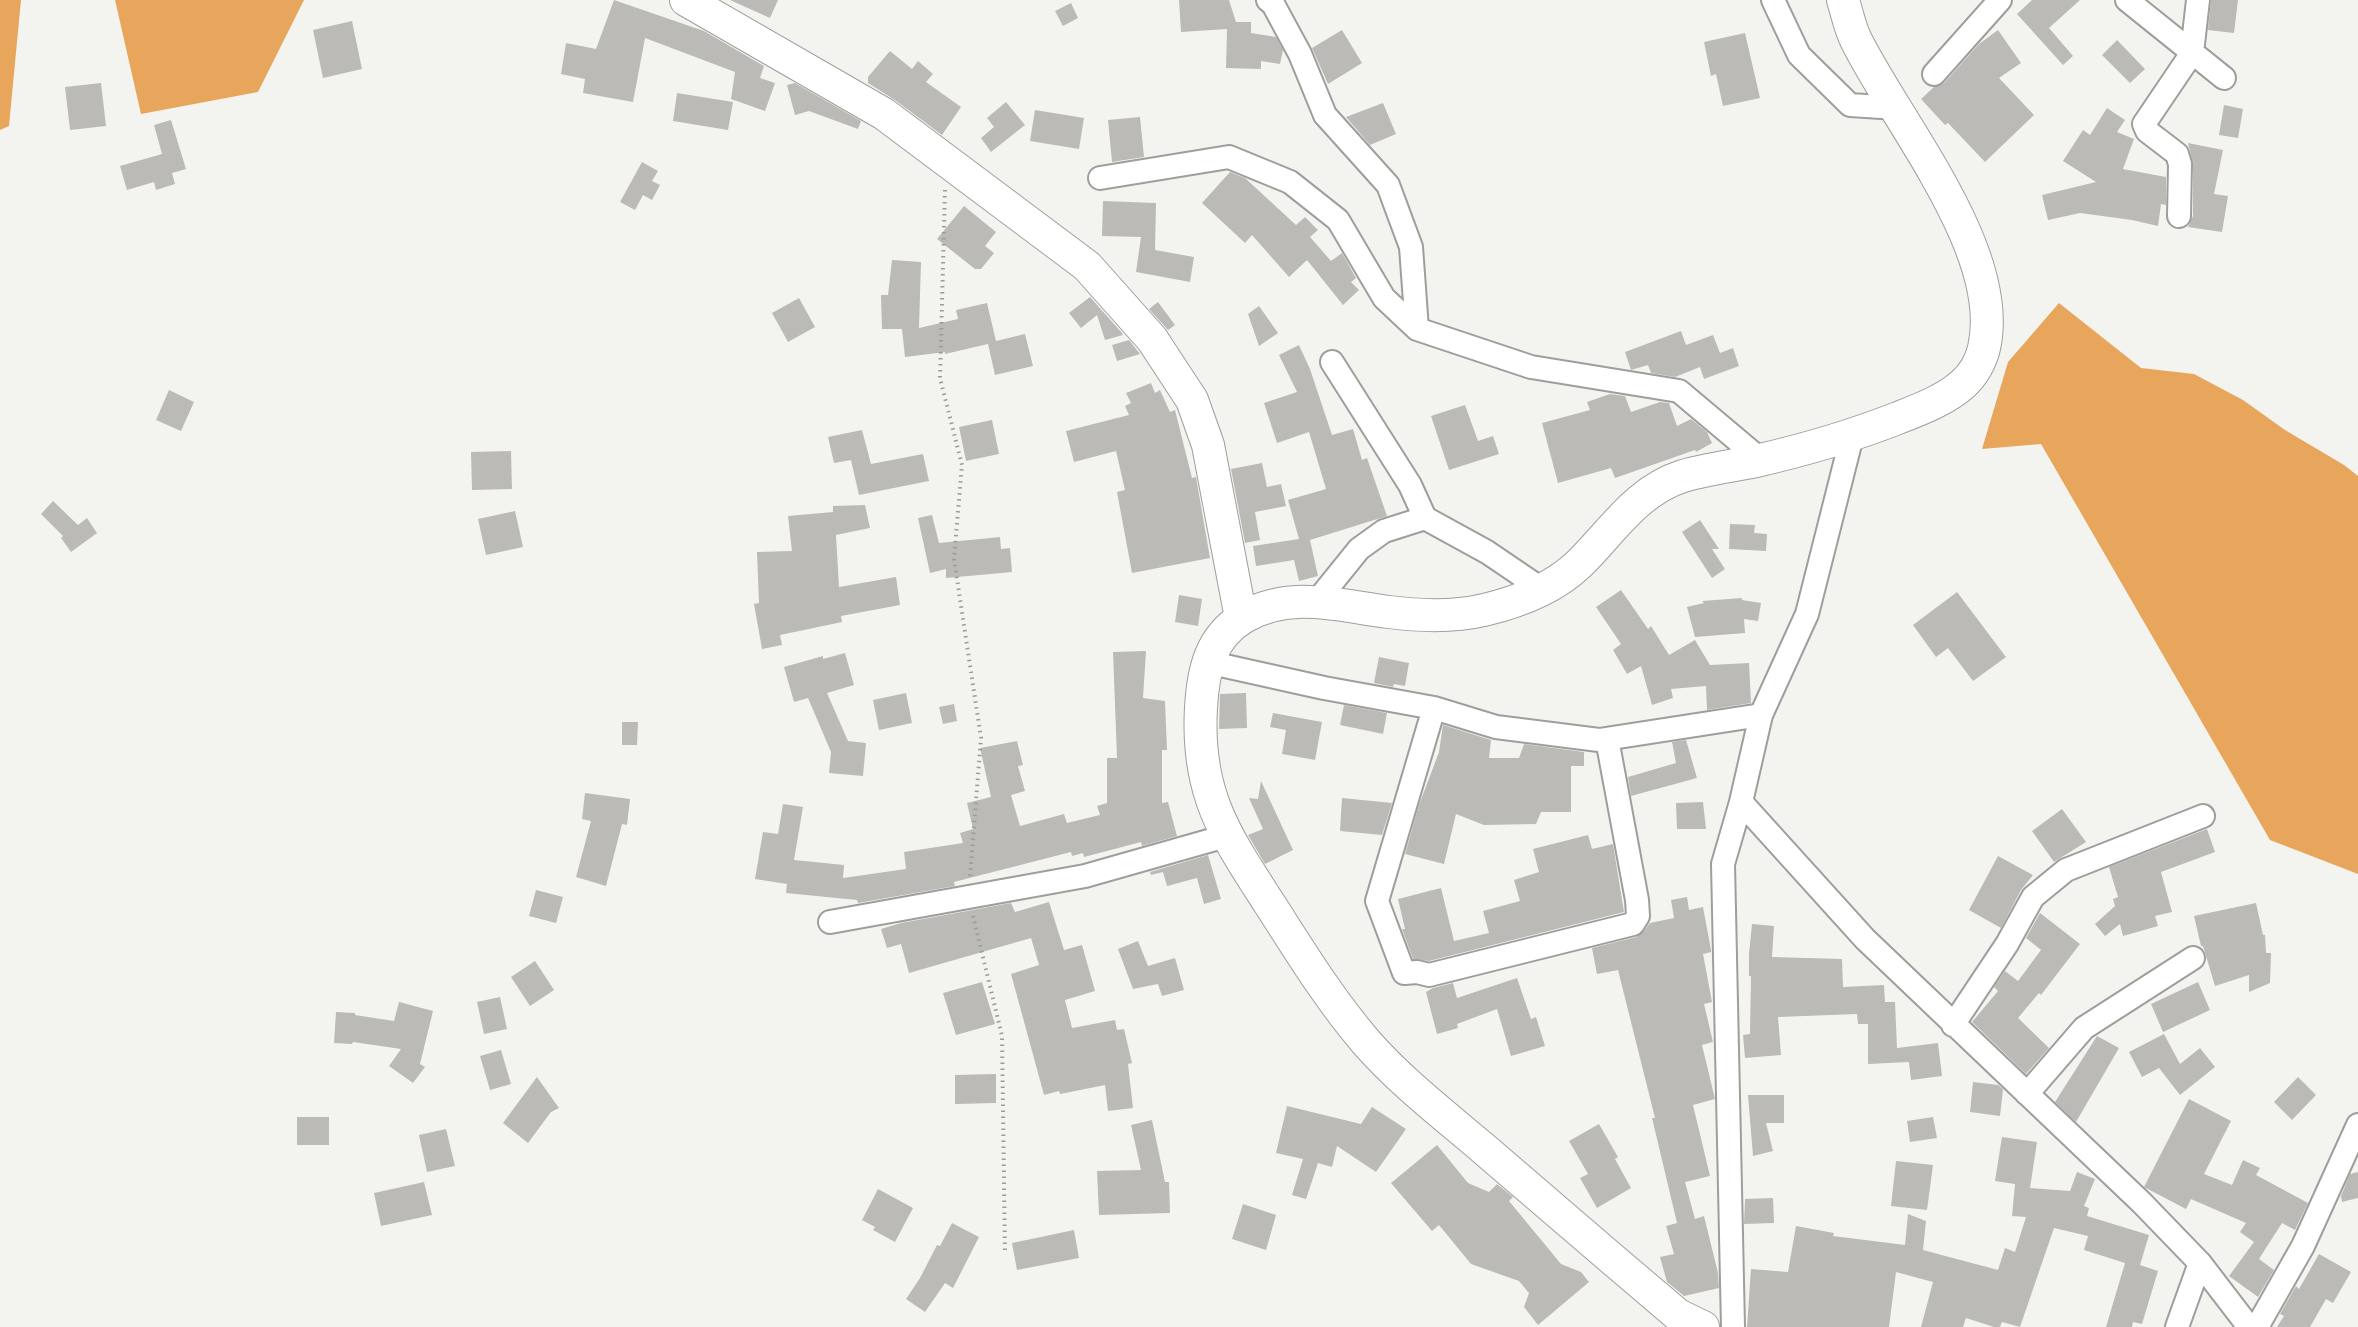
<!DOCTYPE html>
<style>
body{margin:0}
canvas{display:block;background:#f3f4f0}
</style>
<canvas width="2358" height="1327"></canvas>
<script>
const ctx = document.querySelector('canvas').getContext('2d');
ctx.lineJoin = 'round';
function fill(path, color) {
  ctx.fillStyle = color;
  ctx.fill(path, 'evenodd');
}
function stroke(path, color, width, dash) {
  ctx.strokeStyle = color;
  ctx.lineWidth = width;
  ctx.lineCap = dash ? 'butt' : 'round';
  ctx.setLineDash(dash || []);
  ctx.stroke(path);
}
fill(new Path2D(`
 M 0,0 L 21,0 L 9,126 L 0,130 Z
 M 115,0 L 304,0 L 258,92 L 141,114 Z
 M 2059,303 L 2141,368 L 2194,374 L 2243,400 L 2285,430 L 2344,465 L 2358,476 L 2358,874 L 2270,840 L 2041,444 L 1982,449 L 2008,362 Z`), '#e8a65d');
fill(new Path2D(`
 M 614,0 L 704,31 L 764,66 L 760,78 L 775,83 L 765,111 L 731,99 L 735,72 L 645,38 L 633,102 L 583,93 L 585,79 L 561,74 L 566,43 L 596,49 Z
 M 730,0 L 778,0 L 770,18 Z
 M 1179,0 L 1229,0 L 1236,22 L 1251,22 L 1251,33 L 1276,37 L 1283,50 L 1280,64 L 1261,61 L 1261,69 L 1226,68 L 1227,29 L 1181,32 Z
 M 2032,0 L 2080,0 L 2049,28 L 2073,56 L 2063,65 L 2017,14 Z
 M 2211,0 L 2238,0 L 2234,33 L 2208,30 Z
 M 1071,3 L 1078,18 L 1063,26 L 1055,11 Z
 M 352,21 L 362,69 L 323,78 L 313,30 Z
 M 1342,30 L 1362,63 L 1328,84 L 1312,48 Z
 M 1998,30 L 2021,63 L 1999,78 L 2034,115 L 1985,162 L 1948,123 L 1945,125 L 1921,99 L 1934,87 L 1944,83 L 1979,44 Z
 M 1745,33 L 1760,98 L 1723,106 L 1716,74 L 1711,76 L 1704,42 Z
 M 2117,40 L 2145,69 L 2130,83 L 2102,55 Z
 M 890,51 L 912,69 L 918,61 L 933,74 L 926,82 L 961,107 L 942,135 L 895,100 L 868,83 L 868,77 Z
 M 101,83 L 106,126 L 70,130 L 65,87 Z
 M 795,83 L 861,121 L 858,129 L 809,111 L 795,115 L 787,85 Z
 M 677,93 L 733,102 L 728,130 L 673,121 Z
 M 1006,102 L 1025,125 L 991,152 L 981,138 L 994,127 L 987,118 Z
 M 1383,103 L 1396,134 L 1370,145 L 1346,117 Z
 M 2224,105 L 2243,109 L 2238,138 L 2219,135 Z
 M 2107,108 L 2125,120 L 2117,132 L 2134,139 L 2123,169 L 2166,177 L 2166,205 L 2161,204 L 2158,226 L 2132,220 L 2080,213 L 2048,220 L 2042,195 L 2096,182 L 2063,161 L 2083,130 L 2090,135 Z
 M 1035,110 L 1084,118 L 1079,149 L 1030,141 Z
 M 1140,117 L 1144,157 L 1112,162 L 1108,120 Z
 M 171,120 L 186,169 L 172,173 L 175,184 L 156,190 L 154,182 L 127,190 L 120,166 L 162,154 L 154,125 Z
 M 2188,143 L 2223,150 L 2214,194 L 2228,196 L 2222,232 L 2188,227 L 2193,216 L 2193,164 Z
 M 642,162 L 658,171 L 652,181 L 660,185 L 652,200 L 643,195 L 635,210 L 620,202 Z
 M 1230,172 L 1245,178 L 1296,225 L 1305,217 L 1318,230 L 1310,237 L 1331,261 L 1342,253 L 1356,278 L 1351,282 L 1359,290 L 1343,305 L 1307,260 L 1289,277 L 1252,235 L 1245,243 L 1202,203 Z
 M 1103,201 L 1156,203 L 1155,250 L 1194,257 L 1190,282 L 1136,272 L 1141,237 L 1102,236 Z
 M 964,206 L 996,232 L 985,246 L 994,253 L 981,269 L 975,269 L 937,239 Z
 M 892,260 L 921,262 L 919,328 L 958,319 L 956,310 L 987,303 L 996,341 L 1025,334 L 1033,366 L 995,375 L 988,344 L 945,354 L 945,352 L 905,357 L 902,329 L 882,329 L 881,295 L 888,295 Z
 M 1090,297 L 1122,333 L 1123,335 L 1105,340 L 1097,315 L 1081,328 L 1069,313 Z
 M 799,298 L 815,327 L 788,342 L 772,313 Z
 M 1158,302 L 1175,325 L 1168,330 L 1149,309 Z
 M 1259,306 L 1278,333 L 1259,346 L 1248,314 Z
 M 1681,331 L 1686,345 L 1713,335 L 1720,353 L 1733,348 L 1739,366 L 1704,379 L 1700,367 L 1675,377 L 1651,373 L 1648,365 L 1631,370 L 1625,352 Z
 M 1129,340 L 1140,354 L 1117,361 L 1112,345 Z
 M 1299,345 L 1310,369 L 1332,435 L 1353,429 L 1362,460 L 1367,458 L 1387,516 L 1310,540 L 1318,576 L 1299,581 L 1294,560 L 1256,566 L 1253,546 L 1299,539 L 1288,500 L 1326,489 L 1309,432 L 1277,443 L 1264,403 L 1297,392 L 1279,355 Z
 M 1151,383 L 1155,393 L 1160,390 L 1170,412 L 1175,410 L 1192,478 L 1196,477 L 1210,558 L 1132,573 L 1117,492 L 1125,490 L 1116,451 L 1074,462 L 1066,431 L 1129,415 L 1125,406 L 1131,403 L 1126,393 Z
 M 169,390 L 194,402 L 181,431 L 156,420 Z
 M 1610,394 L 1625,396 L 1631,412 L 1660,402 L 1669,403 L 1677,426 L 1691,419 L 1707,432 L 1712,443 L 1696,452 L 1695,450 L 1615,478 L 1611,468 L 1558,483 L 1542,423 L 1590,410 L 1587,402 Z
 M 1465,405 L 1478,441 L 1493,436 L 1499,454 L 1449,470 L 1431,416 Z
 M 992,420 L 999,454 L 966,461 L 959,427 Z
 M 862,430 L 871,464 L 923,454 L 929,481 L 859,495 L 851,460 L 834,463 L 828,437 Z
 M 511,451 L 512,489 L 472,490 L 471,452 Z
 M 1262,463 L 1267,487 L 1281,484 L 1286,506 L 1255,512 L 1260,540 L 1245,543 L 1231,469 Z
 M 53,501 L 78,525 L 87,518 L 97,533 L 71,552 L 61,538 L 63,536 L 41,514 Z
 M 865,505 L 870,528 L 836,535 L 839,587 L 896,577 L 900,605 L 841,616 L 842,622 L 780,635 L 782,645 L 762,649 L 754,604 L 759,603 L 757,552 L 792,551 L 788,516 L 833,512 L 833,506 Z
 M 515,511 L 523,547 L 486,555 L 478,519 Z
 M 932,515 L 939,543 L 1000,537 L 1001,549 L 1010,548 L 1012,572 L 946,578 L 946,569 L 930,573 L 918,518 Z
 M 1700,520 L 1719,549 L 1712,549 L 1725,569 L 1712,578 L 1682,532 Z
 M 1730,524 L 1755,525 L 1754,533 L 1767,534 L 1766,551 L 1729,549 Z
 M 1621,590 L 1648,629 L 1651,626 L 1669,655 L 1695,640 L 1710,665 L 1749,663 L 1751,703 L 1707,710 L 1706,686 L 1671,689 L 1673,698 L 1652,705 L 1641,666 L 1627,674 L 1613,650 L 1621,644 L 1596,607 Z
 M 1957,592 L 2006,657 L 1973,681 L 1948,648 L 1936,657 L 1913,625 Z
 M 1179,595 L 1202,599 L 1198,626 L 1175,622 Z
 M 1742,598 L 1742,600 L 1761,603 L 1758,621 L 1744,619 L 1745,633 L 1695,637 L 1687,607 L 1704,603 L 1702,601 Z
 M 1146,651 L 1143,698 L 1165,701 L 1167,750 L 1162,750 L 1162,803 L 1168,802 L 1177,836 L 1142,846 L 1141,842 L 1084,857 L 1083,853 L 1072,856 L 1071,852 L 954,882 L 955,886 L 858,903 L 857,900 L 786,893 L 787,884 L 755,879 L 763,832 L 778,834 L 783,804 L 803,807 L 794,860 L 844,865 L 843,878 L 906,869 L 904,852 L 963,843 L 960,833 L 973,829 L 967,803 L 991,797 L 980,748 L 1017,741 L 1023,765 L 1018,766 L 1025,791 L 1011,795 L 1020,826 L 1064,814 L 1067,823 L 1100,815 L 1097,806 L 1107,803 L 1107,758 L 1117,758 L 1113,652 Z
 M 845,653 L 854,685 L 827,693 L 848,741 L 866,743 L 863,776 L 829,773 L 831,752 L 808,698 L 794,702 L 784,667 L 823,656 L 823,659 Z
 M 1379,657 L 1409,663 L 1405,686 L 1394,684 L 1393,687 L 1374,683 Z
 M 906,693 L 912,723 L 879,730 L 873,700 Z
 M 1246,693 L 1247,728 L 1219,729 L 1220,694 Z
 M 954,704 L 957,721 L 943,724 L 939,707 Z
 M 1344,705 L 1387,713 L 1383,734 L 1340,725 Z
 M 1273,713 L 1322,722 L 1315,760 L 1282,754 L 1286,730 L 1270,727 Z
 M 622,722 L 638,722 L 637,745 L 622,745 Z
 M 1443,725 L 1491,740 L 1489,758 L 1519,758 L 1524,744 L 1584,752 L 1584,766 L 1571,766 L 1571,812 L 1541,812 L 1536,824 L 1484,825 L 1456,814 L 1444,864 L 1405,854 L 1419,805 L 1439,752 Z
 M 1686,740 L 1697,778 L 1631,796 L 1628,777 L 1676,763 L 1672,742 Z
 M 1261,781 L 1293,850 L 1265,864 L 1248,835 L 1263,829 L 1249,798 L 1258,799 Z
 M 585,793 L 630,799 L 627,825 L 622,824 L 606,886 L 576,877 L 591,821 L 582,819 Z
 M 1342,798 L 1392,803 L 1382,835 L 1340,831 Z
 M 1703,802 L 1706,829 L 1677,829 L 1676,803 Z
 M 2062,809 L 2086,842 L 2054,862 L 2032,831 Z
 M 2207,829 L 2215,852 L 2161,872 L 2172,912 L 2155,916 L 2158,926 L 2123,936 L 2120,924 L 2105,936 L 2095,924 L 2115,906 L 2113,899 L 2118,897 L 2109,867 Z
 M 1588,835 L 1592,849 L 1613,844 L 1624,912 L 1429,961 L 1413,959 L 1402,929 L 1405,929 L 1398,899 L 1441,888 L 1454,941 L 1489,933 L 1483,911 L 1520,901 L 1514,880 L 1539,872 L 1533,849 Z
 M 1208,855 L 1221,899 L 1204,904 L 1197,878 L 1167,886 L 1163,872 L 1151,875 L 1150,872 Z
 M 1998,856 L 2033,875 L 2021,890 L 2001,928 L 1969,910 Z
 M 536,890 L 563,897 L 556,923 L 529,916 Z
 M 1687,897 L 1689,910 L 1703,907 L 1711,950 L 1711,952 L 1703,954 L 1712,1002 L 1704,1004 L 1713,1042 L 1702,1045 L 1715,1099 L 1693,1105 L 1710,1176 L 1685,1182 L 1695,1219 L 1704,1216 L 1718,1273 L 1719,1288 L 1684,1296 L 1667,1282 L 1660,1257 L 1674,1254 L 1666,1226 L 1677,1223 L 1652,1118 L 1655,1118 L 1618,970 L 1597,974 L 1592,948 L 1636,937 L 1644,931 L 1650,923 L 1674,918 L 1671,900 Z
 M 1049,902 L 1064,950 L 1082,945 L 1095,991 L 1065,1000 L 1072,1028 L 1115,1020 L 1117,1030 L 1124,1029 L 1132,1063 L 1128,1064 L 1133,1108 L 1108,1111 L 1105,1085 L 1060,1094 L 1059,1091 L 1044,1095 L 1011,974 L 1039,965 L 1031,938 L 909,973 L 901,944 L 887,948 L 881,929 L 901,923 L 1011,903 L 1015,912 Z
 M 2256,903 L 2263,935 L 2265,935 L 2266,953 L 2271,953 L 2270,983 L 2249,992 L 2249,975 L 2215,986 L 2203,946 L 2201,946 L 2194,916 Z
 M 2040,913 L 2080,944 L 2041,995 L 2039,993 L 2018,1018 L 2049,1048 L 2026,1074 L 1972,1022 L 1998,991 L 1994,987 L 2005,971 L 2018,981 L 2041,950 L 2026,938 Z
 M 1752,924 L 1774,926 L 1772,957 L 1842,959 L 1843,987 L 1884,985 L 1885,1002 L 1895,1002 L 1897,1048 L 1938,1043 L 1942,1076 L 1911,1080 L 1909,1062 L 1868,1064 L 1868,1024 L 1858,1024 L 1857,1014 L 1778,1017 L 1781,1055 L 1745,1058 L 1743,1035 L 1750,1034 L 1751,976 L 1749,976 L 1749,954 Z
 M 1138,941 L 1148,966 L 1175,958 L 1184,990 L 1162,996 L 1158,984 L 1133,989 L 1118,949 Z
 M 535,961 L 554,990 L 530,1006 L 511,977 Z
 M 1517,978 L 1531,1019 L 1536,1017 L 1545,1046 L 1511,1056 L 1497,1009 L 1457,1024 L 1458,1028 L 1437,1034 L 1426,992 L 1433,988 L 1453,983 L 1457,998 Z
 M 982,982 L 995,1024 L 956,1035 L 943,993 Z
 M 2198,982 L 2210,1010 L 2163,1032 L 2151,1004 Z
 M 500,997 L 507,1029 L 484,1034 L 477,1002 Z
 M 399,1002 L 433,1011 L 420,1064 L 425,1067 L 413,1083 L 389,1066 L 401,1049 L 353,1042 L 352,1044 L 334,1043 L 336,1012 L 355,1013 L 355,1015 L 394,1021 Z
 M 2164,1034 L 2180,1064 L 2200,1048 L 2215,1067 L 2180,1095 L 2159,1068 L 2142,1077 L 2129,1052 Z
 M 2097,1036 L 2119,1048 L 2076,1122 L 2055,1102 Z
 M 501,1050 L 511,1084 L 490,1090 L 480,1056 Z
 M 996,1074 L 996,1103 L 955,1104 L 955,1075 Z
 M 537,1077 L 559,1108 L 551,1112 L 528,1143 L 503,1123 Z
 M 2298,1077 L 2316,1095 L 2292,1120 L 2274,1102 Z
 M 1973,1082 L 1998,1085 L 2003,1089 L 2000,1116 L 1970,1112 Z
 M 1748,1095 L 1784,1095 L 1784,1123 L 1766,1123 L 1773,1151 L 1753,1156 Z
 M 2189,1099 L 2231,1121 L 2204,1174 L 2232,1185 L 2243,1160 L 2260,1168 L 2256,1175 L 2308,1203 L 2295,1230 L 2282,1223 L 2259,1259 L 2274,1270 L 2258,1297 L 2229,1276 L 2254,1242 L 2240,1232 L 2246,1223 L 2191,1199 L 2186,1209 L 2144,1187 Z
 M 1287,1106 L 1361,1124 L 1372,1107 L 1406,1129 L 1376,1172 L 1337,1146 L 1332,1167 L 1318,1163 L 1306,1199 L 1292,1195 L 1303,1159 L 1276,1153 Z
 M 297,1117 L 329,1117 L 329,1145 L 297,1145 Z
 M 1933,1117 L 1937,1138 L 1910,1142 L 1907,1121 Z
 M 1152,1120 L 1165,1182 L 1169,1182 L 1170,1213 L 1099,1215 L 1097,1171 L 1141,1170 L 1131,1125 Z
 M 1599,1124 L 1618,1157 L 1615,1159 L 1631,1188 L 1597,1208 L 1580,1178 L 1588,1174 L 1569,1141 Z
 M 446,1129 L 455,1166 L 427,1172 L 419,1135 Z
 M 2002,1137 L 2037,1142 L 2030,1188 L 2070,1191 L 2077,1172 L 2095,1179 L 2084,1206 L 2089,1208 L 2087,1216 L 2149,1235 L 2140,1265 L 2158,1271 L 2142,1324 L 2133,1322 L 2132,1327 L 2106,1327 L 2125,1263 L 2084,1250 L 2088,1236 L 2054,1228 L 2020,1327 L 2002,1322 L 2000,1327 L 1994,1327 L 1966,1318 L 1963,1327 L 1921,1327 L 1933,1282 L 1896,1272 L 1889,1327 L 1747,1327 L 1751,1269 L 1788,1272 L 1796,1226 L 1834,1233 L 1833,1236 L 1905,1245 L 1908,1214 L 1926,1221 L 1923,1250 L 1998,1270 L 2005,1248 L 2015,1252 L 2026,1217 L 2012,1216 L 2015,1184 L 1995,1181 Z
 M 1437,1145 L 1468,1183 L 1489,1192 L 1497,1184 L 1513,1197 L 1509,1201 L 1561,1264 L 1581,1272 L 1589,1282 L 1538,1325 L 1524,1307 L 1529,1293 L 1519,1281 L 1471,1264 L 1439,1225 L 1432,1231 L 1391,1183 Z
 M 1896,1161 L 1933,1165 L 1927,1210 L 1891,1206 Z
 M 2358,1172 L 2358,1198 L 2342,1202 L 2341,1196 L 2350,1174 Z
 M 424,1182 L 432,1215 L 381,1226 L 374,1193 Z
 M 878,1189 L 913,1208 L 895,1242 L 873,1230 L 875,1227 L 862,1220 Z
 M 1773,1198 L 1774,1223 L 1744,1224 L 1745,1199 Z
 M 1243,1204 L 1276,1215 L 1266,1250 L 1232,1239 Z
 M 952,1223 L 979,1237 L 953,1288 L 945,1283 L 925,1312 L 906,1299 L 920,1278 L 937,1245 L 940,1246 Z
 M 1074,1230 L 1079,1258 L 1017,1270 L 1012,1243 Z
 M 2319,1254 L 2351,1272 L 2333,1303 L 2326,1299 L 2310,1327 L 2277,1327 L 2284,1316 L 2280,1314 L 2296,1286 L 2299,1289 Z`), '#bcbab7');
const street = new Path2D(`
 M 1268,0 L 1273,4 L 1300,54 L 1325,115 L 1388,185 L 1411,247 L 1417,329
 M 1773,0 L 1799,55 L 1850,105 L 1897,108
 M 2127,0 L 2224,78
 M 1934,74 L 2000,0
 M 1100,178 L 1229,157 L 1290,182 L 1338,220 L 1384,298 L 1417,329 L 1531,367 L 1679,391 L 1761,460
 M 2179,216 L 2180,164 L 2177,154 L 2147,131 L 2144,124 L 2192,53 L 2198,0
 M 1332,362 L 1410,485 L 1425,518 L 1487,552 L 1543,590
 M 1852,436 L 1807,614 L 1761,715 L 1741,802 L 1865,939 L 2142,1203 L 2200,1263 L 2177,1327
 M 1317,601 L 1359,549 L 1384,531 L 1425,518
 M 1207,662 L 1324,688 L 1434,708 L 1496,727 L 1599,740 L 1761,715
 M 1434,708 L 1377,901 L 1404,973 L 1417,972 L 1429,975 L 1633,924 L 1638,916 L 1637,900 L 1607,739
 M 830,922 L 1085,876 L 1226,836
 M 1953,1025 L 2007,944 L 2033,897 L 2066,870 L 2203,816
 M 2027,1094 L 2084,1028 L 2193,958
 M 2200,1263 L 2249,1327
 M 1733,1327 L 1723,864 L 1741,802
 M 2257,1327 L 2303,1246 L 2358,1125`);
const secondary = new Path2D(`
 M 686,0 L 884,114 L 1087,266 L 1152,339 L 1192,400 L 1208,445 L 1241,618
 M 1703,1327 L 1678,1315 C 1613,1260 1549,1205 1484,1149 C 1444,1115 1401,1082 1366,1042 C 1329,999 1300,951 1269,903 C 1225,835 1196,793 1201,708 C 1203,671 1210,637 1244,617 C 1291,590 1340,606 1389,612 C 1420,616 1454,617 1484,610 C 1518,602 1554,588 1579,564 C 1612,532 1636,491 1683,476 C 1706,469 1732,466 1756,461 C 1804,450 1852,436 1898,418 C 1921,409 1945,400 1963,384 C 1973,375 1981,361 1984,348 C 2006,252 1897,123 1856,40 C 1850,28 1847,13 1843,0`);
stroke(street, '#9e9f9b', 26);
stroke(secondary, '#9e9f9b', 34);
stroke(new Path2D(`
 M 945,190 L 940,378 L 962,465 L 954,559 L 981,738 L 970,876
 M 973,916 L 1002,1036 L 1005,1254`), '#9b9b99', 4, [1.5, 4.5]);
stroke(street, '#fff', 22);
stroke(secondary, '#fff', 32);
</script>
